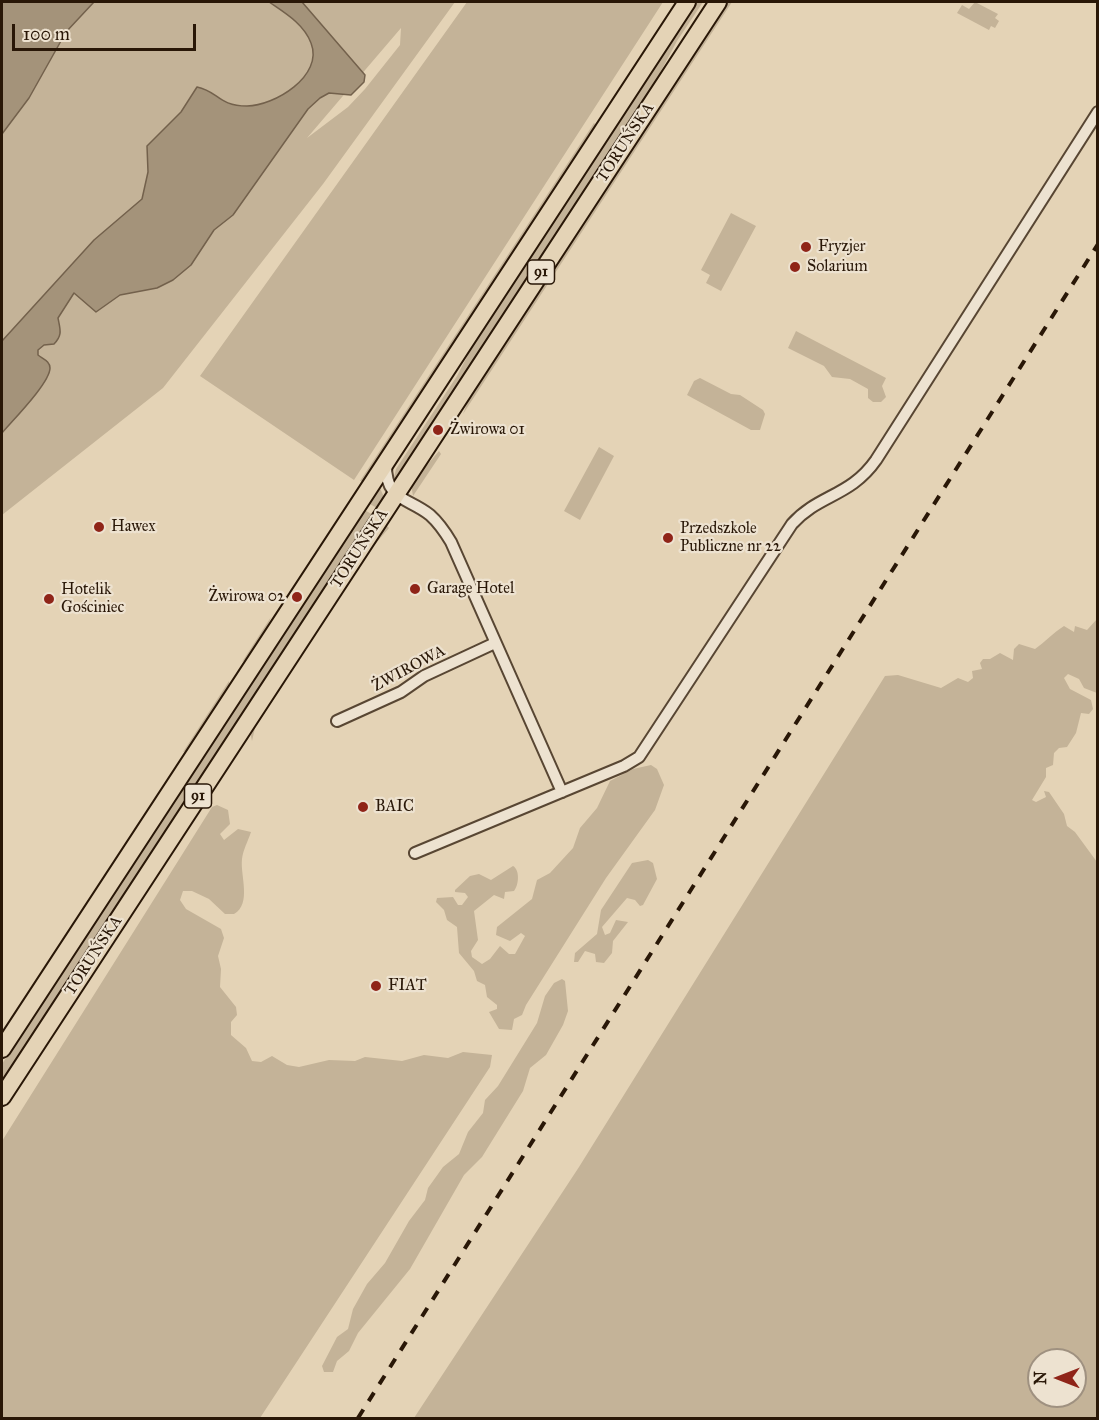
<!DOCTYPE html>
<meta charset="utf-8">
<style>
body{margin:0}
#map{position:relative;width:1099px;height:1420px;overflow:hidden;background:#e4d3b6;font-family:"IM FELL Great Primer",serif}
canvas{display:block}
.frame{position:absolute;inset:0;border:3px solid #291707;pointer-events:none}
.north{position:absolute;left:1027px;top:1348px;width:60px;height:60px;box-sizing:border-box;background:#ede2d0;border:2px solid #9f9180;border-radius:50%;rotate:270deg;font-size:16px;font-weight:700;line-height:24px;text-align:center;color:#291707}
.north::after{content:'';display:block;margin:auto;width:21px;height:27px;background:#8f2418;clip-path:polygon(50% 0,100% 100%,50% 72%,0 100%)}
.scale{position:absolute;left:12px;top:24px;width:184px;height:27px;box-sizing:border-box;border:3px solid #291707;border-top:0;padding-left:8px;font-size:18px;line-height:21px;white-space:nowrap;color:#291707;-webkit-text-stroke:4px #ede2d0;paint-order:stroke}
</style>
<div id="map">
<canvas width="1099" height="1420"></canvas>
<div class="frame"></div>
<div class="north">N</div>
<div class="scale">100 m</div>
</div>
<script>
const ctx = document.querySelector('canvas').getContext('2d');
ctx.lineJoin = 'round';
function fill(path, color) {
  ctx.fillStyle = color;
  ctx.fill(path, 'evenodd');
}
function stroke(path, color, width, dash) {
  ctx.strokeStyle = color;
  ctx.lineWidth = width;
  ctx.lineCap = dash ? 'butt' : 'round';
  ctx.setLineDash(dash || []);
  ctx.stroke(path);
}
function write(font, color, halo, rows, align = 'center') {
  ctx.font = font + ' "IM FELL Great Primer",serif';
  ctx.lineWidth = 4.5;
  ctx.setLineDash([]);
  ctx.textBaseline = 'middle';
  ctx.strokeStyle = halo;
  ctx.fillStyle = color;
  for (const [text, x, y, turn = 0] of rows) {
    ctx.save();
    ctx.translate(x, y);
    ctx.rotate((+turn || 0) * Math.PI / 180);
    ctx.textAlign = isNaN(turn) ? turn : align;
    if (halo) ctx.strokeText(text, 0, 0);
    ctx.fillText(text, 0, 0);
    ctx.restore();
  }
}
fill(new Path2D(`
 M 2,2 L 455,2 L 323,184 L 163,388 L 2,515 ZM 401,28 L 400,45 L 365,89 L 348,107 L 307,138 Z
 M 467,2 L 663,2 L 354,480 L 200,376 Z
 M 695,2 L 703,2 L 677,41 L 647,97 L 393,481 L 396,469 L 457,376 L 486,320 Z
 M 727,2 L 732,2 L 463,414 L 471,393 Z
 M 975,2 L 998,14 L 995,18 L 999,21 L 995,28 L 991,26 L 989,30 L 957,13 L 962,5 L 969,9 Z
 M 594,123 L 596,125 L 364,481 L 360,481 Z
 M 731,213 L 756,226 L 721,291 L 706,283 L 710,275 L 701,270 Z
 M 796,331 L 886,378 L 882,386 L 886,397 L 881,402 L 873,402 L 868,398 L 868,389 L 850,379 L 832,377 L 824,366 L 788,348 Z
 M 700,378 L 731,394 L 740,395 L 763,410 L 765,414 L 760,430 L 751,430 L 687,395 L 694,381 Z
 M 599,447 L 614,456 L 580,520 L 564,511 Z
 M 439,451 L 441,454 L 413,496 L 411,484 Z
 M 379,486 L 384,497 L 377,508 L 368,503 Z
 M 363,509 L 373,515 L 2,1083 L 2,1064 Z
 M 385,524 L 389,528 L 370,550 L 255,728 L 252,741 L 250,731 Z
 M 271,617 C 266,631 255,654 242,662 Z
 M 1097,619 L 1097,693 L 1084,688 L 1079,679 L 1068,674 L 1064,678 L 1070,689 L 1091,700 L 1093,709 L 1089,714 L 1081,713 L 1076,733 L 1067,747 L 1059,748 L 1054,753 L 1053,765 L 1046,768 L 1046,777 L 1032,800 L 1036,802 L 1046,797 L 1044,791 L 1049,792 L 1064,814 L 1067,826 L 1075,832 L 1097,862 L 1097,1418 L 414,1418 L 579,1167 L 885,676 L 898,675 L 941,688 L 958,678 L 968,682 L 973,678 L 972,671 L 982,669 L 980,663 L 983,659 L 990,659 L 1000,653 L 1013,660 L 1014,649 L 1019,644 L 1035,649 C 1045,642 1053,633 1064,626 L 1074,632 L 1075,626 L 1087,630 ZM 1039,1360 L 1075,1360 L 1075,1396 L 1039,1396 Z
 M 229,681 L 229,687 L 187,751 L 183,752 Z
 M 651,765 L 657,769 L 664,785 L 655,810 L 606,878 L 526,1005 L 522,1015 L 514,1019 L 512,1030 L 499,1029 L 489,1012 L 497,1009 L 497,1005 L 487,997 L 485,985 L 477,981 L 474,971 L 459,953 L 457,927 L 447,920 L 444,910 L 436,902 L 437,898 L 453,897 L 458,905 L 462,905 L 468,897 L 465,893 L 455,892 L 455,890 L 470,876 L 479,874 L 491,880 L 513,866 C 520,870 519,885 514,891 L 505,892 L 504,899 L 494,895 L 474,911 L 478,940 L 471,951 L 472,957 L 482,964 L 490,959 L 500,946 L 509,954 L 515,954 L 525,936 L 521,933 L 510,941 L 496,935 L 497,927 L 532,899 L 537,880 L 550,873 L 573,848 L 580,828 L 597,808 L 610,781 L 633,769 Z
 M 217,805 L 228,810 L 230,824 L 220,834 L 224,840 L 238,829 L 251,832 C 248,841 243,850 242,859 C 240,875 252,904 234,914 L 225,914 L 209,899 L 192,891 L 183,891 L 180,900 L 186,909 L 221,929 L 224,938 L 218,956 L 221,969 L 220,987 L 236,1007 L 237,1015 L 231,1022 L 231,1035 L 246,1048 L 252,1061 L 261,1062 L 272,1056 L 287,1065 L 299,1067 L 329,1060 L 355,1061 L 365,1057 L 402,1061 L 424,1055 L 448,1058 L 463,1052 L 492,1055 L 490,1067 L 260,1418 L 2,1418 L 2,1141 L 212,807 Z
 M 648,860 L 653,863 L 657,879 L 643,905 L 640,906 L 635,900 L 627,898 L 602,927 L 605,935 L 610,933 L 616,920 L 628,922 L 613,941 L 612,953 L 604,963 L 596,962 L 595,954 L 585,951 L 578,962 L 574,962 L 575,953 L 597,934 L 601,910 L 632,863 Z
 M 562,979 L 565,981 L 568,1011 L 563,1025 L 546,1055 L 530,1068 L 523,1091 L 482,1157 L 464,1175 L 410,1269 L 358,1333 L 349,1351 L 337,1361 L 333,1372 L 324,1372 L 322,1366 L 337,1337 L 348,1329 L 353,1309 L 367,1284 L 385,1263 L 409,1221 L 425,1200 L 428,1188 L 443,1167 L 459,1154 L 468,1132 L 483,1113 L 485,1100 L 498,1086 L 537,1023 L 545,996 L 554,983 Z`), '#c4b398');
const water = new Path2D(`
 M 2,2 L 94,2 L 66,32 L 29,98 L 2,134 Z
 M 269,2 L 302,2 L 365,75 L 364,82 L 351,95 L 329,93 L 320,98 L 308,109 L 233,215 L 214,230 L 191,265 L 173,280 L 157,288 L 120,295 L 96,312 L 74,293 L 58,318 C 60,329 63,335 54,344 L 44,345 L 38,350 L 38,355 C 43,359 50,361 50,368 C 50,383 12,421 2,433 L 2,341 L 94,240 L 142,199 L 148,172 L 147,146 L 181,112 L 197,87 C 218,91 218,106 247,106 C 274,106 324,76 311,43 C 304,24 285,13 269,2 Z`);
fill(water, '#a4937a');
stroke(water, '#73614c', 1.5);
const street = new Path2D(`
 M 386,465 C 386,501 407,497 430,515 C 439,523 445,532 451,542 L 562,792
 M 337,721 L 401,692 L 424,676 L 495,643
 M 415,853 L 624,766 L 639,757 L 792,524 C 819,494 850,497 876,460 L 1098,112`);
const primary = new Path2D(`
 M 2,1049 L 687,2
 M 2,1097 L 718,2`);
stroke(street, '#584633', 14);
stroke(primary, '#291707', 20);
stroke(street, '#ede2d0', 10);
stroke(primary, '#e4d3b6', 16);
stroke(new Path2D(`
 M 358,1418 L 1098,244`), '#291707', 4, [10, 10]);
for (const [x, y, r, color] of [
 [806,247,6,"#8f2418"],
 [795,267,6,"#8f2418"],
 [438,430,6,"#8f2418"],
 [99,527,6,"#8f2418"],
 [668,538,6,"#8f2418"],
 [415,589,6,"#8f2418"],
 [297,597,6,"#8f2418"],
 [49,599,6,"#8f2418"],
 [363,807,6,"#8f2418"],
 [376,986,6,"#8f2418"]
]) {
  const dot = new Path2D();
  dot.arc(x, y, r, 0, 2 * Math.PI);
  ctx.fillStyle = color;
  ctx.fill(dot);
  stroke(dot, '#ede2d0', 2);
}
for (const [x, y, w] of [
 [541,272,27],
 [198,796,27]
]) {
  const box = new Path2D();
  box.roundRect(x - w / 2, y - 12, w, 24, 4.5);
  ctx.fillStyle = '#ede2d0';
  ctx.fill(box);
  stroke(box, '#291707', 1.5);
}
write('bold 15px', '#291707', null, [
 ["91",541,272],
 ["91",198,796]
]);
write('16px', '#291707', '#ede2d0', [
 ["TORUŃSKA",626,143,-57],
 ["TORUŃSKA",360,549,-57],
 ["ŻWIROWA",409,669,-28],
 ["TORUŃSKA",94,956,-57]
]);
write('16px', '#291707', '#ede2d0', [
 ["Fryzjer",818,247],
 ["Solarium",807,267],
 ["Żwirowa 01",450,430],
 ["Hawex",111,527],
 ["Przedszkole",680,529],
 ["Publiczne nr 22",680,547],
 ["Garage Hotel",427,589],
 ["Hotelik",61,590],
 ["Gościniec",61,608],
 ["Żwirowa 02",285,597,"right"],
 ["BAIC",375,807],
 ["FIAT",388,986]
], 'left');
</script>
